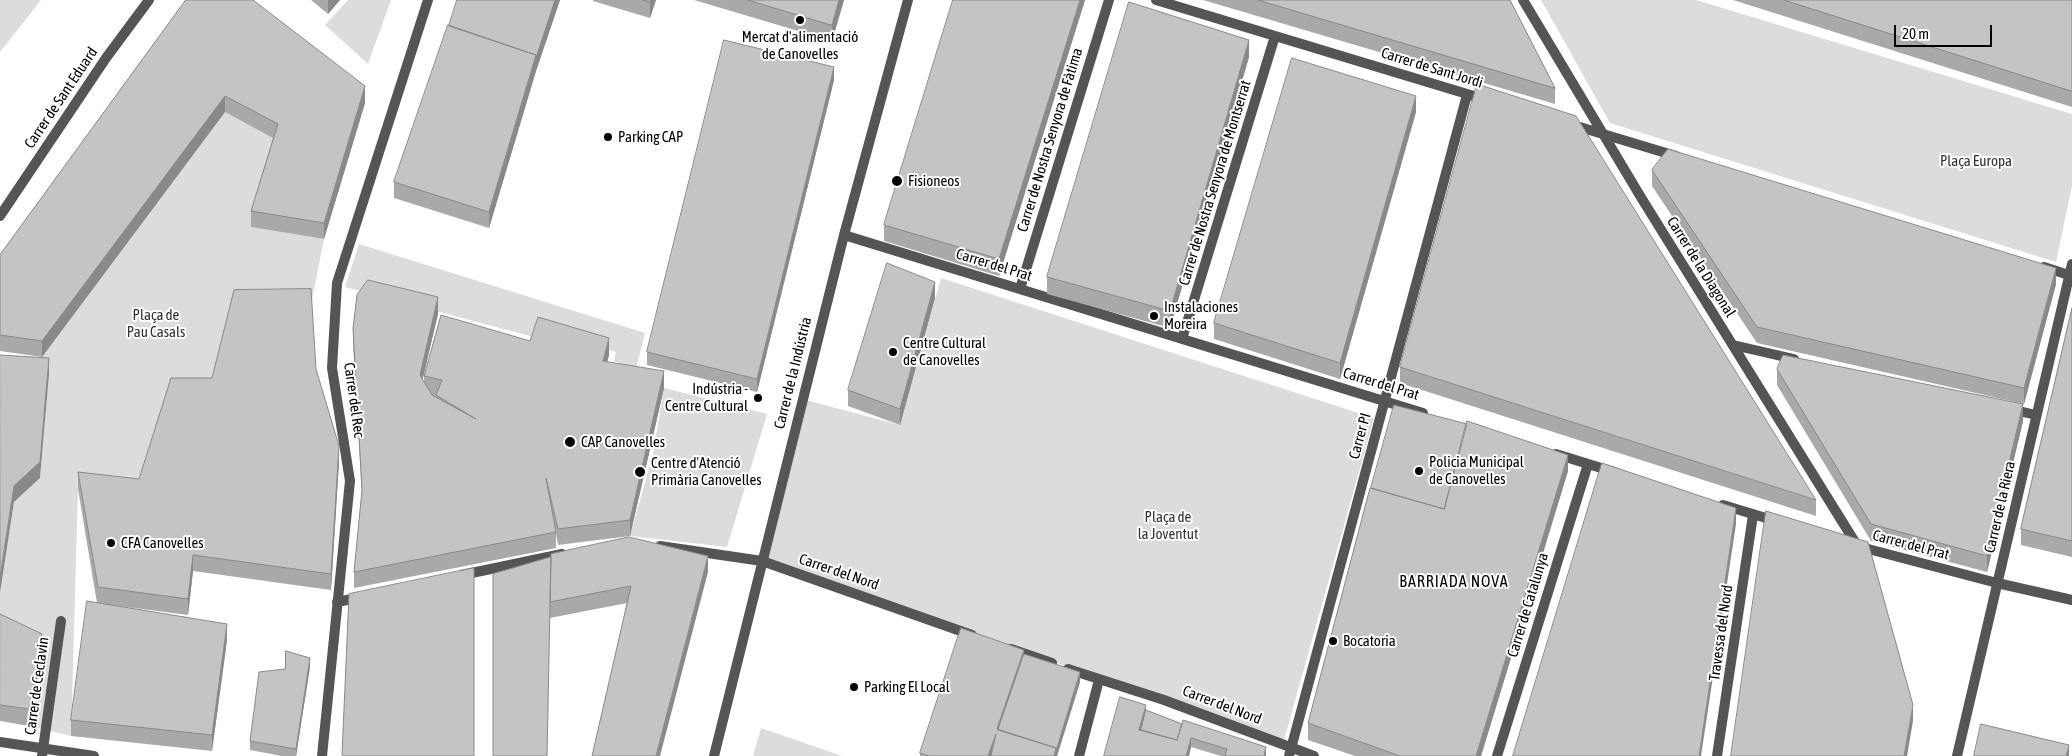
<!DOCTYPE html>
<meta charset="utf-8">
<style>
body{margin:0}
#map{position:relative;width:2072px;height:756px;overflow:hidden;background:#fff;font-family:"Asap Condensed",sans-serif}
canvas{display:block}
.scale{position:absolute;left:1894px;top:25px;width:98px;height:22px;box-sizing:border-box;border:2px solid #000;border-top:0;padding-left:6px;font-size:15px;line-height:18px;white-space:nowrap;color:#000;-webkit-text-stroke:4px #fff;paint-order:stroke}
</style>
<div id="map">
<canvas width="2072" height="756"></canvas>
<div class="scale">20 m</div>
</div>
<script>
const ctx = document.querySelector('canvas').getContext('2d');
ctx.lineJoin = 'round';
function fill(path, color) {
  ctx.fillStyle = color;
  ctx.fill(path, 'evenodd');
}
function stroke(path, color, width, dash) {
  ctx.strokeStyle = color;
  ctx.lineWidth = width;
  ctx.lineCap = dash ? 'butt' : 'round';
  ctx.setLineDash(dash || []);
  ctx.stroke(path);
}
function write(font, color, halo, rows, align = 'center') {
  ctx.font = font + ' "Asap Condensed",sans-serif';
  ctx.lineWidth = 4;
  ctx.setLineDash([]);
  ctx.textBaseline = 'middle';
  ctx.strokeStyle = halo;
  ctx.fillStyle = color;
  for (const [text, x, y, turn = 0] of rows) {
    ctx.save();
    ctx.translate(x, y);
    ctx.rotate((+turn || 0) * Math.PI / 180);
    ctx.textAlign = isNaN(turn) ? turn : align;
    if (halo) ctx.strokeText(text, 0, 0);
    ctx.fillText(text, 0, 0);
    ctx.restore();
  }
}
fill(new Path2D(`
 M 0,0 L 41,0 L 0,52 Z
 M 348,0 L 391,0 L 368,64 L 325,25 Z
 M 1541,0 L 1696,0 L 2072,114 L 2072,186 L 2056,262 L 1610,123 Z
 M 225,112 L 278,140 L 251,227 L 324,239 L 311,305 L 212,394 L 139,495 L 78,489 L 71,736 L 29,726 L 42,650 L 0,631 L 0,593 L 14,502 L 40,478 L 49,375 L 42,357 Z
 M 359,244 L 645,333 L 636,369 L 614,361 L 616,352 L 538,330 L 534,337 L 345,287 Z
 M 941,278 L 1374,418 L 1283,744 L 1164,700 L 762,561 L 802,399 L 900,425 Z
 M 664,388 L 767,414 L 727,547 L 630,536 L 653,454 Z
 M 761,728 L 842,756 L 753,756 Z`), '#dcdcdc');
stroke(new Path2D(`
 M 1156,0 L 1487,100
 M 1523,0 L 1642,199 L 1858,547
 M 1573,125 L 1676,156
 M 0,216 L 106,58 L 149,0
 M 844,235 L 1423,413
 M 2044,267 L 2072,276
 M 1020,289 L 1109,0
 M 1182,339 L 1275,36
 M 1733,345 L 1794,359
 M 2010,409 L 2036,415
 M 1556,454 L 1614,472
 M 1723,505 L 1779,522
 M 660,546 L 762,561 L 972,635
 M 1857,546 L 1997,583 L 2072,600
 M 462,575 L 562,554
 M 337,602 L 362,597
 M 1011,649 L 1052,663
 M 1068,669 L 1164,700 L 1314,756
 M 0,742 L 94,756
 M 42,756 L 61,621
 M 322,756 L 350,481 L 332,368 L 337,283 L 428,0
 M 714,756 L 844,235 L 908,0
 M 1079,756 L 1099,680
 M 1289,756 L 1467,95
 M 1497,756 L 1588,464
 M 1717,756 L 1753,515
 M 1957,756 L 2072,264`), '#555', 10);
fill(new Path2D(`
 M 186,0 L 365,103 L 324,239 L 251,227 L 251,211 L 273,138 L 225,112 L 42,357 L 0,351 L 0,255 Z
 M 311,0 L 340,0 L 328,14 Z
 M 560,0 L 536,71 L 489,228 L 394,198 L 394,182 L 449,26 Z
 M 593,0 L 656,0 L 650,18 L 593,1 Z
 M 694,0 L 844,0 L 832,41 Z
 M 1085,0 L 999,276 L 884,241 L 884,225 Z
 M 1203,0 L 1510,0 L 1555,88 L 1555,104 Z
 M 1733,0 L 2072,0 L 2072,107 Z
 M 1249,57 L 1170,328 L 1047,294 L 1047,277 Z
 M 834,80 L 757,392 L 647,365 L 647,352 Z
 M 1416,112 L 1340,379 L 1214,339 L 1214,323 Z
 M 1652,170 L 2056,284 L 2024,404 L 1757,343 L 1652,186 Z
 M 935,298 L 900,425 L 848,406 L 848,390 Z
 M 2072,308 L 2072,557 L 2021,545 L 2021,529 Z
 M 438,314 L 422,379 L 424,381 L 424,376 L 530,341 L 609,355 L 607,362 L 664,388 L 630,536 L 558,545 L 556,534 L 556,548 L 354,588 L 354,572 L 362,496 L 353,344 L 353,328 Z
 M 1400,367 L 1816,500 L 1816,516 L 1400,383 Z
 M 316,369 L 339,462 L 331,590 L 193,571 L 188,615 L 111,605 L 227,640 L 212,751 L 71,736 L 71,720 L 97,603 L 78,489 L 78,472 L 139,479 Z
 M 1777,369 L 2023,421 L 1987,572 L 1871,541 L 1777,385 Z
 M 1568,471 L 1481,756 L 1355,756 L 1308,740 L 1308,723 Z
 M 708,572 L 627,603 L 550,618 L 493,574 Z
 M 0,614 L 42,650 L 29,726 L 0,721 Z
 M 1024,654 L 1080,682 L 1057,756 L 920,756 L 920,753 Z
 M 310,667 L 296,756 L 282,756 L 250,750 L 250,741 Z
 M 1146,710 L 1182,724 L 1266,756 L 1221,756 L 1191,747 L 1189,756 L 1104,756 Z`), '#a9a9a9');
fill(new Path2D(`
 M 328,0 L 340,0 L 328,14 Z
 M 555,0 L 560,0 L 536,71 L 536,58 Z
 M 651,0 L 656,0 L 650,18 L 650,2 Z
 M 839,0 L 844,0 L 832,41 L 832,25 Z
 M 1080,0 L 1085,0 L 999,276 L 999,259 Z
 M 1249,40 L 1249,57 L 1170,328 L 1170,311 Z
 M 536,55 L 536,71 L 489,228 L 489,212 Z
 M 834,67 L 834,80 L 757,392 L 757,379 Z
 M 365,86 L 365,103 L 324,239 L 324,223 Z
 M 225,96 L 225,112 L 42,357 L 42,341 Z
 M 1416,96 L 1416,112 L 1340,379 L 1340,363 Z
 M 2056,268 L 2056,284 L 2024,404 L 2024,388 Z
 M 935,282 L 935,298 L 900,425 L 900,409 Z
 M 438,297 L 438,314 L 420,391 L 420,375 Z
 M 609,338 L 609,355 L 603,377 L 603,361 Z
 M 49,358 L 49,375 L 40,478 L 14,502 L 0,593 L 0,577 L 14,486 Z
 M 664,371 L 664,388 L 630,536 L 630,520 Z
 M 2023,404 L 2023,421 L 1987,572 L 1987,556 Z
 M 339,446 L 339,462 L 331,590 L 331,574 Z
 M 1568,455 L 1568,471 L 1481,756 L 1476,756 Z
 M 1736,508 L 1736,524 L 1701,756 L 1699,756 Z
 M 193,555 L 193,571 L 188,615 L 188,599 Z
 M 708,556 L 708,572 L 660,756 L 656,756 Z
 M 227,624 L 227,640 L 212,751 L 212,735 Z
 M 42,634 L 42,650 L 29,726 L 29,709 Z
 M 1024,650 L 1024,663 L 1000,734 L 997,729 Z
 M 310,658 L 310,667 L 296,756 L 296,749 Z
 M 1080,672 L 1080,682 L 1057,756 L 1054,756 L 1056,748 Z
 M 1146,705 L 1146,715 L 1141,735 L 1139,730 Z
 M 1913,705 L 1913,721 L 1907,756 L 1904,756 Z
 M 996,734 L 993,756 L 988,756 Z
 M 1191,738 L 1191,747 L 1189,756 L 1186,756 Z
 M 2069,745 L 2069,756 L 2066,756 Z
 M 1266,747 L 1266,756 L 1264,756 Z`), '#898989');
const building = new Path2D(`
 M 186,0 L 253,0 L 365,86 L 324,223 L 251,211 L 278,124 L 225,96 L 42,341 L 0,335 L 0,255 Z
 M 457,0 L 555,0 L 536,58 L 536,55 L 449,26 Z
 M 643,0 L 651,0 L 650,2 Z
 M 748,0 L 839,0 L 832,25 Z
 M 953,0 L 1080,0 L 999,259 L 884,225 Z
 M 1258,0 L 1510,0 L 1555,88 Z
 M 1784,0 L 2072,0 L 2072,91 Z
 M 1129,2 L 1249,40 L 1170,311 L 1047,277 Z
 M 448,25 L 536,55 L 489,212 L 394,182 Z
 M 724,40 L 834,67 L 757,379 L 647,352 Z
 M 1292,58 L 1416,96 L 1340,363 L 1214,323 Z
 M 1477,84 L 1576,116 L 1816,500 L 1400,367 Z
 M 1668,149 L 2056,268 L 2024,388 L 1757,327 L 1652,170 Z
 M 887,263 L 935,282 L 900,409 L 848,390 Z
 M 368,280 L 438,297 L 420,375 L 432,395 L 476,419 L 436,395 L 442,380 L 424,376 L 441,315 L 530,341 L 538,317 L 609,338 L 603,361 L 664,371 L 630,520 L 558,529 L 546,478 L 556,532 L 354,572 L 362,490 L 353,328 L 357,295 Z
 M 311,289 L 316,369 L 339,446 L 331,574 L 193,555 L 188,599 L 98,587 L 78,472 L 139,479 L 171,378 L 212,378 L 234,290 Z
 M 2072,308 L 2072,541 L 2021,529 Z
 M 0,355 L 49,358 L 40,462 L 14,486 L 0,577 Z
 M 1783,355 L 2023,404 L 1987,556 L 1871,524 L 1777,369 Z
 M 1394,405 L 1467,424 L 1444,509 L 1371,488 Z
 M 1467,421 L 1568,455 L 1476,756 L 1400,756 L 1308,723 L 1370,488 L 1444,509 Z
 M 1602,463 L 1736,508 L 1699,756 L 1513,756 Z
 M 1766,511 L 1868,542 L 1913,705 L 1904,756 L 1731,756 Z
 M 629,537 L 708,556 L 656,756 L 592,756 L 631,586 L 550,602 L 551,554 Z
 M 551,557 L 547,756 L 493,756 L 493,574 Z
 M 474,568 L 474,756 L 344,756 L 342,755 L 349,594 Z
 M 87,601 L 227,624 L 212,735 L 71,720 Z
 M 0,614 L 42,634 L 29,709 L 0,705 Z
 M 961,628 L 1024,650 L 997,729 L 1056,748 L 1054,756 L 991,756 L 996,734 L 988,756 L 929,756 L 920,753 Z
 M 286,651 L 310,658 L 296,749 L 250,741 L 259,672 L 285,669 Z
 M 1024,654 L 1080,672 L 1056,751 L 1056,748 L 998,730 Z
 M 1120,697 L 1146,705 L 1139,730 L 1177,740 L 1183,720 L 1266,747 L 1264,756 L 1225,756 L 1227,749 L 1191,738 L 1186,756 L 1104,756 Z
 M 1146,710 L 1182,724 L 1177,740 L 1141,730 Z
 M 1981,724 L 2069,745 L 2066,756 L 1974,756 Z`);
fill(building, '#c4c4c4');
stroke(building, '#898989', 1);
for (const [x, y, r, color] of [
 [800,20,5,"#000"],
 [608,137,5,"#000"],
 [897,181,6,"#000"],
 [1154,316,5,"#000"],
 [893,352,5,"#000"],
 [758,398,5,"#000"],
 [570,442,6,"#000"],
 [1419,471,5,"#000"],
 [640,472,6,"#000"],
 [111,543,5,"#000"],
 [1333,641,5,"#000"],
 [854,687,5,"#000"]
]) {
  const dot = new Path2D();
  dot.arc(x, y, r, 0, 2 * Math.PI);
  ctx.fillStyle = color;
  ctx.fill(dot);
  stroke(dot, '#fff', 2);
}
write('15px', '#000', '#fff', [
 ["Mercat d'alimentació",800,37,"center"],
 ["de Canovelles",800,54,"center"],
 ["Parking CAP",618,137],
 ["Fisioneos",908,181],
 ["Instalaciones",1164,307],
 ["Moreira",1164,324],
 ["Centre Cultural",903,343],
 ["de Canovelles",903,360],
 ["Indústria -",748,389,"right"],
 ["Centre Cultural",748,406,"right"],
 ["CAP Canovelles",581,442],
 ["Policia Municipal",1429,462],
 ["de Canovelles",1429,479],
 ["Centre d'Atenció",651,463],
 ["Primària Canovelles",651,480],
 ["CFA Canovelles",121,543],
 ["Bocatoria",1343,641],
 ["Parking El Local",864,687]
], 'left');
write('15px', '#000', '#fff', [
 ["Carrer de Sant Jordi",1432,68,17],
 ["Carrer de Sant Eduard",61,98,-56],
 ["Carrer de Nostra Senyora de Fàtima",1050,140,-73],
 ["Carrer de Nostra Senyora de Montserrat",1215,183,-73],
 ["Carrer del Prat",994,265,17],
 ["Carrer de la Diagonal",1701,267,58],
 ["Carrer de la Indústria",793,373,-76],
 ["Carrer del Prat",1381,384,17],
 ["Carrer del Rec",354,400,82],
 ["Carrer PI",1360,436,-75],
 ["Carrer de la Riera",2000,507,-77],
 ["Carrer del Prat",1911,545,15],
 ["Carrer del Nord",839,572,19],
 ["Carrer de Catalunya",1528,605,-73],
 ["Travessa del Nord",1721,633,-82],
 ["Carrer de Ceclavin",37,686,-82],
 ["Carrer del Nord",1222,705,21]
]);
write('15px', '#333', '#fff', [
 ["Plaça Europa",1976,161],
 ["Plaça de",156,315],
 ["Pau Casals",156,332],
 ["Plaça de",1168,517],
 ["la Joventut",1168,534]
]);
ctx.letterSpacing = '1px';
write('16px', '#000', '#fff', [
 ["BARRIADA NOVA",1454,582]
]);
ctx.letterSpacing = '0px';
</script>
